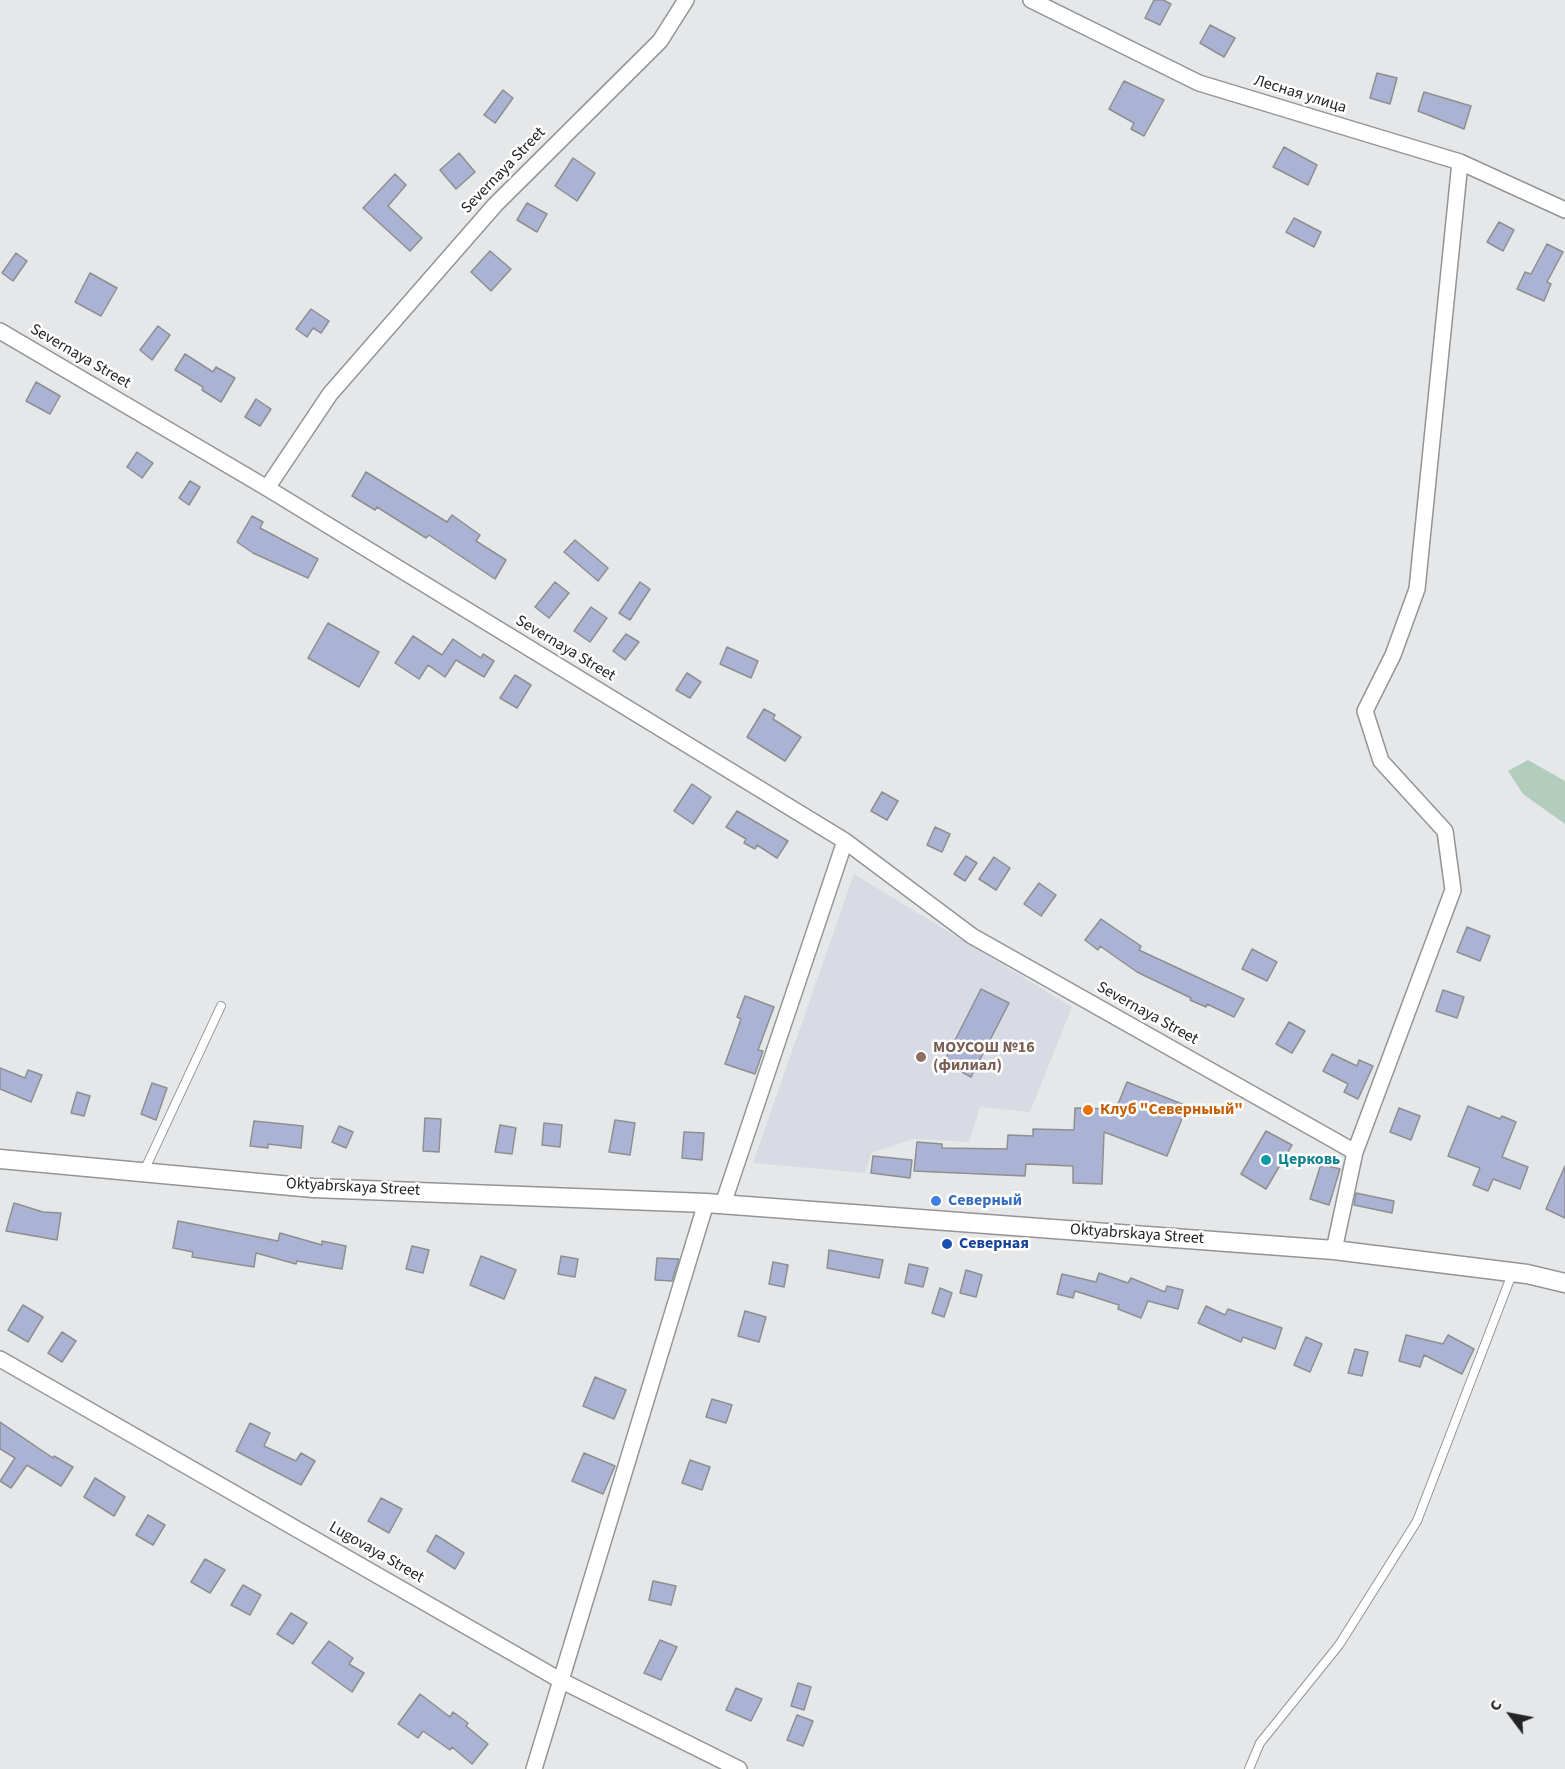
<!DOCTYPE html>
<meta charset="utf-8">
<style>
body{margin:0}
#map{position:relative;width:1565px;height:1769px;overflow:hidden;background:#e6e7e8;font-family:"Source Sans 3",sans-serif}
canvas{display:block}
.north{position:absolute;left:1481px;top:1685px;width:60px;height:60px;-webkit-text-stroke:4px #fff;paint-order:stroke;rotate:302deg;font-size:16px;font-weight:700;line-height:24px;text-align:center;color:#242424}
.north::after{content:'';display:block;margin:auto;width:21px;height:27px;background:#242424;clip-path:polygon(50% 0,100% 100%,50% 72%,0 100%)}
</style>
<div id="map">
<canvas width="1565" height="1769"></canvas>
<div class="north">С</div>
</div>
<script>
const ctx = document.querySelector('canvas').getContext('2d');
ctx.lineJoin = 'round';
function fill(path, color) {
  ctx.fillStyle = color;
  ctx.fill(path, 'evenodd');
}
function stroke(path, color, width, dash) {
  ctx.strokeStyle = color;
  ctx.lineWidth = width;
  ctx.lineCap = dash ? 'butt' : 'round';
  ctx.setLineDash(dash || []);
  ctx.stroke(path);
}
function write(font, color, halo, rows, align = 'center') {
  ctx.font = font + ' "Source Sans 3",sans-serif';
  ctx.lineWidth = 5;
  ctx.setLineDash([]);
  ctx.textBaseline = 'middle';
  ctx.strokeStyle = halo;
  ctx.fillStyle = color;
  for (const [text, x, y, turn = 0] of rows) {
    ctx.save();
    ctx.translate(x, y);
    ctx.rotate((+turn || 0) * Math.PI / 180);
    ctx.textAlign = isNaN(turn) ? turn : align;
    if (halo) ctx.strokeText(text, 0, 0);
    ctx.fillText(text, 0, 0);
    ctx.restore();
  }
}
fill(new Path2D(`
 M 854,874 L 1072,1007 L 1030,1112 L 980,1107 L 969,1142 L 913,1139 L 871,1153 L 865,1173 L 753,1163 Z`), '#d9dbe4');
fill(new Path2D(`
 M 1528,760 L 1565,781 L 1565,824 L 1523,794 L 1508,771 Z`), '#b2cdbd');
const building = new Path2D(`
 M 1154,0 L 1163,0 L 1171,4 L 1160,25 L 1145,18 Z
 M 1210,25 L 1235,38 L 1224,57 L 1200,43 Z
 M 1377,73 L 1397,78 L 1390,104 L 1370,98 Z
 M 1124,81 L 1164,100 L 1144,136 L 1131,129 L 1134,123 L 1109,109 Z
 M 503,90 L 513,98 L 495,123 L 484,115 Z
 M 1424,92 L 1471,106 L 1464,129 L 1418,111 Z
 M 1284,147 L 1317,165 L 1308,185 L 1273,167 Z
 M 459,153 L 475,172 L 456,189 L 440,170 Z
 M 573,158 L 595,173 L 577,201 L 555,186 Z
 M 395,174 L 406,185 L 388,206 L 422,238 L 410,251 L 363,208 Z
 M 527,203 L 547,214 L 537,232 L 517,220 Z
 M 1294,218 L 1321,232 L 1314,247 L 1286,232 Z
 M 1499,222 L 1514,230 L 1503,251 L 1487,242 Z
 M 1547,244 L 1563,252 L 1547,282 L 1551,284 L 1544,301 L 1517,289 L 1525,272 L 1531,274 Z
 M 490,251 L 511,269 L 491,291 L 471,272 Z
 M 16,253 L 27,261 L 13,281 L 2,273 Z
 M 90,273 L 117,288 L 101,316 L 75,302 Z
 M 311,309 L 329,321 L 321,333 L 313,328 L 307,337 L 296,329 Z
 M 158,326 L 170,335 L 152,360 L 140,350 Z
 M 185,354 L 213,372 L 216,367 L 235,378 L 221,402 L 202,390 L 203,387 L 175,370 Z
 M 36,382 L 60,396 L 50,414 L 26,401 Z
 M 256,399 L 271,409 L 260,426 L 245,417 Z
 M 137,452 L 153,463 L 142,478 L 127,467 Z
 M 366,472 L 447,522 L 452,515 L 480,535 L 476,541 L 506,560 L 495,579 L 429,535 L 426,538 L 377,507 L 375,510 L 352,496 Z
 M 190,481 L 200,487 L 189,505 L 179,498 Z
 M 252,516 L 263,522 L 260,528 L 318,559 L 308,578 L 253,553 L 237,542 Z
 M 575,540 L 608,568 L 598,581 L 564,552 Z
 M 555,582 L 569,593 L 549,618 L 535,607 Z
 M 640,582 L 650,589 L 630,620 L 619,613 Z
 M 591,607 L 607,618 L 590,642 L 574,631 Z
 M 328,623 L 379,652 L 359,687 L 308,658 Z
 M 626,634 L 639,642 L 625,660 L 613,651 Z
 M 413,636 L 442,655 L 453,639 L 481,658 L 483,654 L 494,661 L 484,677 L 456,660 L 445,677 L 428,665 L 419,679 L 395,663 Z
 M 727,647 L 758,661 L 751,678 L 720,664 Z
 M 687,673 L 701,682 L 690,698 L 676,690 Z
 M 515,675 L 531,685 L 517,708 L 500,698 Z
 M 764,709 L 775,715 L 773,719 L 801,737 L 785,761 L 747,737 Z
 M 692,784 L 711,797 L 693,824 L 674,811 Z
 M 882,792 L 898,801 L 887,820 L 871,811 Z
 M 737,811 L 788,841 L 777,858 L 757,845 L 755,849 L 744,843 L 746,839 L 726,827 Z
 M 935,827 L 950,834 L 942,852 L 927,845 Z
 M 966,856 L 977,863 L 965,881 L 954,874 Z
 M 994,857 L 1010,868 L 996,890 L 979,879 Z
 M 1039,883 L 1056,895 L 1041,916 L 1024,904 Z
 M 1101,919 L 1141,946 L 1139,950 L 1244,999 L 1234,1017 L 1207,1004 L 1206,1007 L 1190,1000 L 1191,998 L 1137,972 L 1100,946 L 1098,950 L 1085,940 Z
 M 1467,927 L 1490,936 L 1480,961 L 1457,952 Z
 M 1252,949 L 1277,962 L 1267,981 L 1242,969 Z
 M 981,989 L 1009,1003 L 971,1077 L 944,1062 Z
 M 1443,990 L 1464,997 L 1457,1018 L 1436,1011 Z
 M 745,996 L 774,1007 L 758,1050 L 763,1051 L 755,1074 L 725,1064 L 741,1019 L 737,1017 Z
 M 1289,1022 L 1305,1031 L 1292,1053 L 1276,1044 Z
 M 1332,1054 L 1357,1066 L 1359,1060 L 1373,1066 L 1358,1099 L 1344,1092 L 1348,1084 L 1323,1071 Z
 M 0,1068 L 25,1078 L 28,1070 L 42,1075 L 31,1102 L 0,1089 Z
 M 1127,1082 L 1187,1106 L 1167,1156 L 1104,1132 L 1102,1184 L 1073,1183 L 1073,1166 L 1026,1164 L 1025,1176 L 914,1171 L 917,1142 L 942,1144 L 942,1148 L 1007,1149 L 1008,1135 L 1033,1136 L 1033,1129 L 1074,1130 L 1075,1108 L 1116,1109 Z
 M 152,1083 L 167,1088 L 156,1120 L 141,1114 Z
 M 77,1092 L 90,1096 L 84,1116 L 71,1113 Z
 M 1468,1106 L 1500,1119 L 1502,1116 L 1516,1122 L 1502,1157 L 1528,1167 L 1520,1189 L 1493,1179 L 1488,1191 L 1473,1185 L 1480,1168 L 1448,1156 Z
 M 1399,1108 L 1420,1116 L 1411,1140 L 1390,1132 Z
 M 425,1118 L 441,1119 L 439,1152 L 423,1151 Z
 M 615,1120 L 635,1123 L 630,1155 L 609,1152 Z
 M 254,1121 L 303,1126 L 301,1148 L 268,1144 L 268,1148 L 250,1146 Z
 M 544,1123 L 562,1125 L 560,1147 L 542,1145 Z
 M 500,1125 L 516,1128 L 512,1154 L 495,1152 Z
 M 339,1126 L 353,1132 L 346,1148 L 332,1142 Z
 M 1266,1131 L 1292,1145 L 1266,1189 L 1241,1174 Z
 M 684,1132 L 704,1133 L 702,1160 L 682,1158 Z
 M 873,1156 L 912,1160 L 910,1178 L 871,1173 Z
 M 1321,1164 L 1340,1169 L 1329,1205 L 1310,1199 Z
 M 1565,1166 L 1565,1218 L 1546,1209 Z
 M 1356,1193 L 1394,1201 L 1392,1213 L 1354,1205 Z
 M 14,1203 L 43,1212 L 61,1213 L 57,1240 L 6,1231 Z
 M 178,1221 L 278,1241 L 280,1233 L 322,1245 L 322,1241 L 346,1246 L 342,1269 L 297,1261 L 296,1264 L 256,1253 L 254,1267 L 192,1257 L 193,1252 L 173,1248 Z
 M 412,1246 L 429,1250 L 423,1273 L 406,1269 Z
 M 829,1250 L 883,1260 L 879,1278 L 827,1268 Z
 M 481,1256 L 516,1270 L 504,1299 L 470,1285 Z
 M 561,1256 L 578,1259 L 575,1277 L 558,1274 Z
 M 657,1258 L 679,1259 L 672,1281 L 655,1280 Z
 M 773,1262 L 788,1265 L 784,1287 L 769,1284 Z
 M 909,1264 L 928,1268 L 923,1287 L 905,1283 Z
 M 966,1270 L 982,1275 L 976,1297 L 960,1293 Z
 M 1099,1273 L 1128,1283 L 1131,1278 L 1165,1292 L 1167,1286 L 1183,1290 L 1178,1309 L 1148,1301 L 1141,1318 L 1118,1309 L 1119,1305 L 1075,1291 L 1073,1298 L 1057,1294 L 1062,1274 L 1096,1282 Z
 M 940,1288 L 952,1293 L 944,1317 L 932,1313 Z
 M 23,1305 L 43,1317 L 28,1342 L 8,1330 Z
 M 1206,1306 L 1225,1315 L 1228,1309 L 1282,1328 L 1275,1349 L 1243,1337 L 1241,1342 L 1198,1323 Z
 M 745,1311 L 766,1317 L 759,1342 L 738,1336 Z
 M 62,1332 L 76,1341 L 62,1362 L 48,1353 Z
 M 1406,1335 L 1443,1344 L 1448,1335 L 1474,1349 L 1462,1374 L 1424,1355 L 1420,1367 L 1399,1361 Z
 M 1306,1337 L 1322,1344 L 1310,1372 L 1294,1365 Z
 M 1355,1349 L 1368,1352 L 1362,1376 L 1348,1373 Z
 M 595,1377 L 626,1390 L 614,1419 L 583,1406 Z
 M 712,1399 L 732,1405 L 726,1423 L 706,1417 Z
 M 0,1422 L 53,1458 L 54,1456 L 73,1467 L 61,1486 L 27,1465 L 11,1488 L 0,1481 L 15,1458 L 0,1449 Z
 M 250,1423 L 270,1433 L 264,1446 L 296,1461 L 301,1453 L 315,1461 L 301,1485 L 236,1451 Z
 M 584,1453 L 615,1466 L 603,1494 L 572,1481 Z
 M 690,1460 L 710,1467 L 702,1490 L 682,1483 Z
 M 95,1478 L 125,1497 L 114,1516 L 84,1497 Z
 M 381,1498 L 402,1509 L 389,1533 L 368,1521 Z
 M 148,1515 L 165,1525 L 153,1545 L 136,1535 Z
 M 436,1535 L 464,1553 L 455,1569 L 427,1551 Z
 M 205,1559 L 225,1570 L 210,1593 L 191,1582 Z
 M 653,1581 L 676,1586 L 671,1605 L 649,1600 Z
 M 243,1585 L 261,1595 L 250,1615 L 231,1605 Z
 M 291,1613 L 307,1623 L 293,1644 L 277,1634 Z
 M 660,1640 L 677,1647 L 661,1680 L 644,1673 Z
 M 329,1641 L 353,1658 L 349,1664 L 364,1673 L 352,1692 L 312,1663 Z
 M 798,1683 L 811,1687 L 804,1710 L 791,1706 Z
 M 736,1688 L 762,1699 L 751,1721 L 726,1710 Z
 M 420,1694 L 450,1717 L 453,1712 L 468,1723 L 466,1726 L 488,1744 L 472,1764 L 452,1747 L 450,1750 L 423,1731 L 418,1738 L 398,1724 Z
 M 797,1715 L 813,1721 L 803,1746 L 787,1740 Z`);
fill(building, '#aab3d4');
stroke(building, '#8e8f90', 1.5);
const service = new Path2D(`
 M 144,1171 L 221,1006
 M 1249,1769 L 1260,1743 L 1339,1645 L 1417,1521 L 1512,1274`);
const minor = new Path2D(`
 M 1031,0 L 1199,83 L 1460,162 L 1565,210
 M 0,331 L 267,488 L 845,841 L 972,936 L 1355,1152 L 1334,1250
 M 267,488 L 330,394 L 495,205 L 660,41 L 686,0
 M 1355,1152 L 1453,890 L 1445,831 L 1381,761 L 1365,711 L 1393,655 L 1417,589 L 1460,162
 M 723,1204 L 845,841
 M 0,1359 L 560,1680 L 739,1769
 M 534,1769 L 706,1203`);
const tertiary = new Path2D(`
 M 0,1159 L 313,1188 L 706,1203 L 1334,1250 L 1527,1274 L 1565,1283`);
stroke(service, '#939495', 10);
stroke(minor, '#939495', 18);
stroke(tertiary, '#939495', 21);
stroke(service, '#fff', 8);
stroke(minor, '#fff', 15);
stroke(tertiary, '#fff', 18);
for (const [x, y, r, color] of [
 [921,1057,6,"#8d6e63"],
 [1088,1110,6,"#e8710a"],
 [1266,1160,6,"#0f9aa8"],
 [936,1201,6,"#3f7fe0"],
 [947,1244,6,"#1a4fb4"]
]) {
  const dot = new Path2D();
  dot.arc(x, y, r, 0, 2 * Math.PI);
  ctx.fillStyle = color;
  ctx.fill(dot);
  stroke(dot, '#fff', 2);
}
write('16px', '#242424', '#fff', [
 ["Лесная улица",1300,95,17],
 ["Severnaya Street",504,171,-46],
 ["Severnaya Street",80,357,30],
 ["Severnaya Street",565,649,31],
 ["Severnaya Street",1147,1014,29],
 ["Oktyabrskaya Street",353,1188,3],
 ["Oktyabrskaya Street",1137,1235,4],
 ["Lugovaya Street",376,1553,30]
]);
write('bold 16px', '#785e54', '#fff', [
 ["МОУСОШ №16",933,1048],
 ["(филиал)",933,1066]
], 'left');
write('bold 16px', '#c56008', '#fff', [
 ["Клуб \"Северныый\"",1100,1110]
], 'left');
write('bold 16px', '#0d838f', '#fff', [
 ["Церковь",1278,1160]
], 'left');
write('bold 16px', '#366cbe', '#fff', [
 ["Северный",948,1201]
], 'left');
write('bold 16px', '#164399', '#fff', [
 ["Северная",959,1244]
], 'left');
</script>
